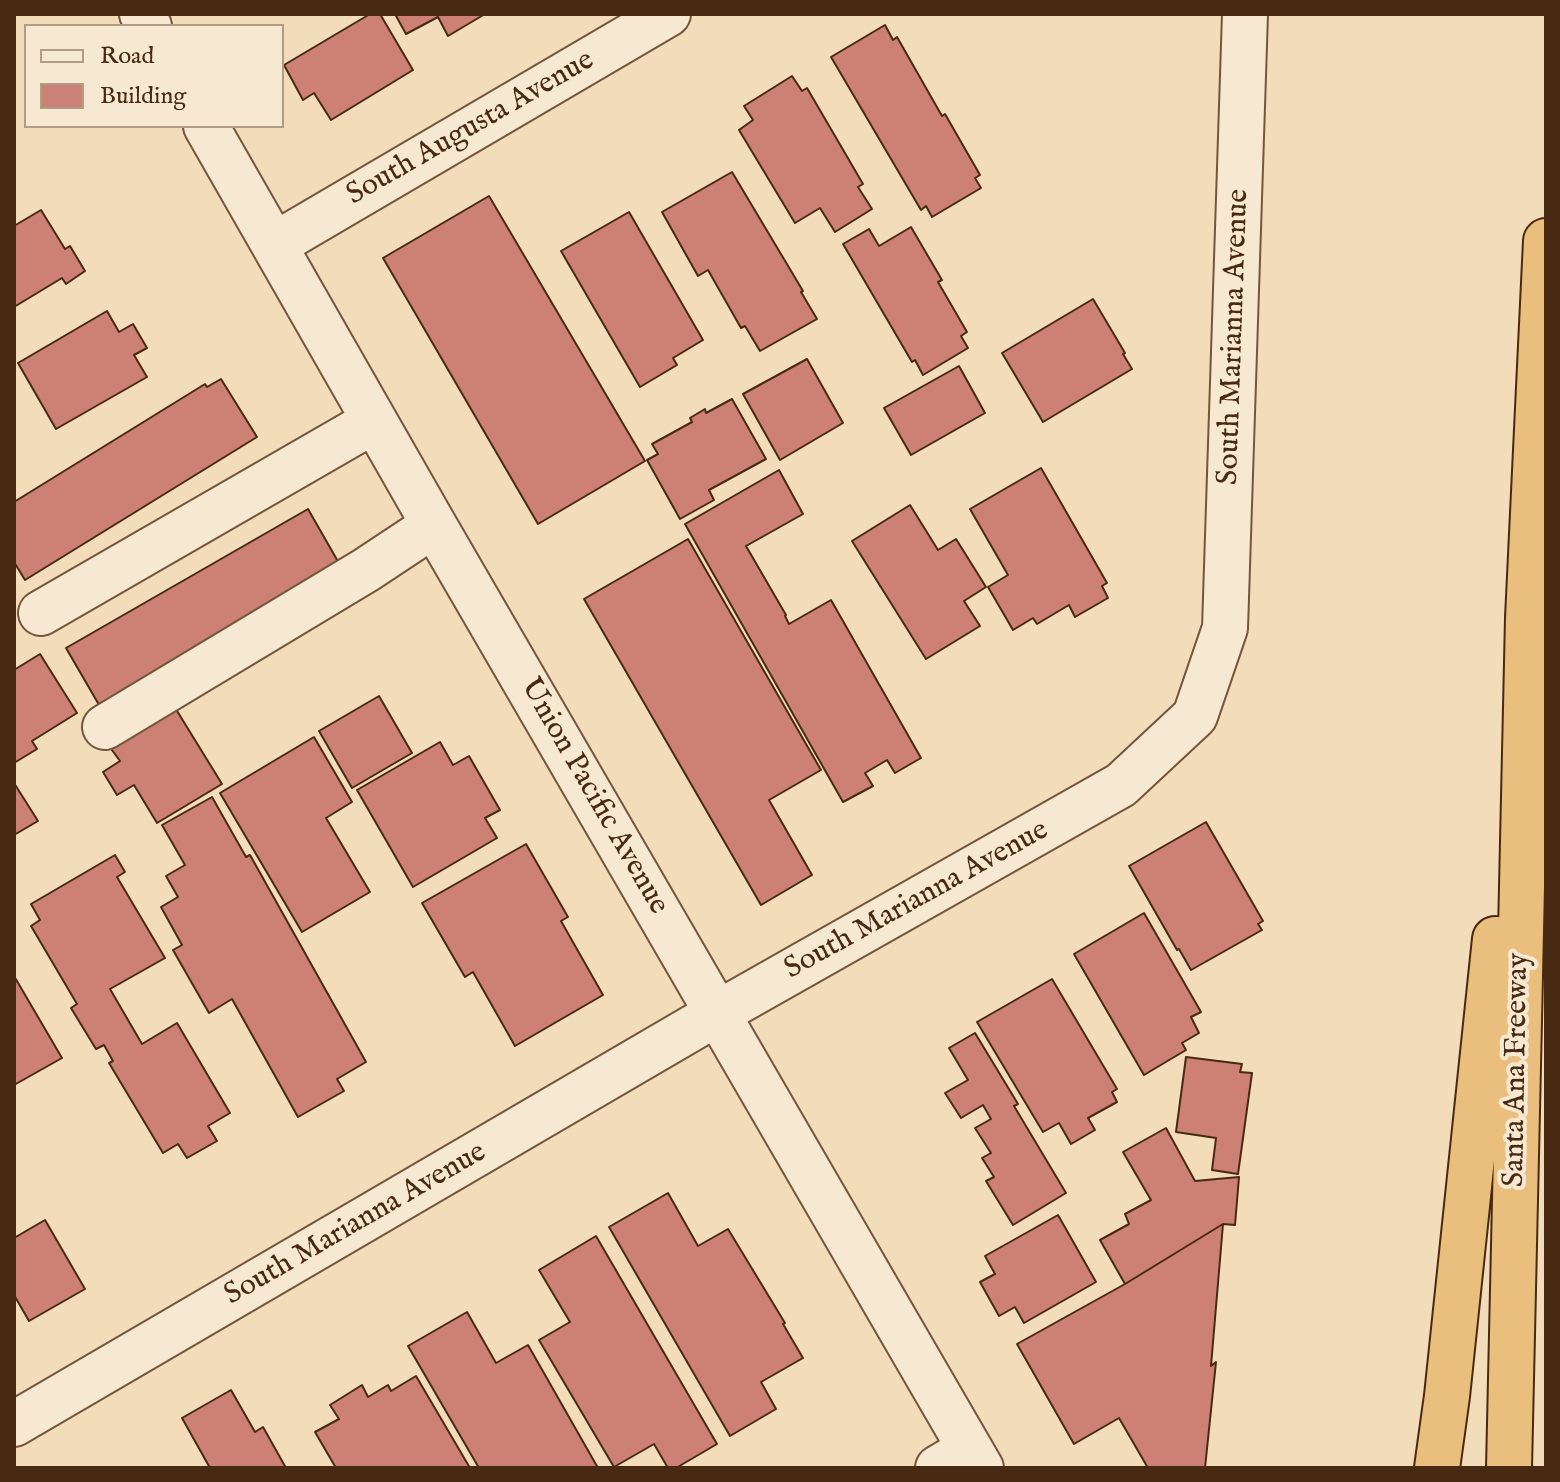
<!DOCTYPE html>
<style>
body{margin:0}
#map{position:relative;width:1560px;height:1482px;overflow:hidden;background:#f3dcb9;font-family:"IM FELL English",serif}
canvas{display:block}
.frame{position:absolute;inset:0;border:16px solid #482912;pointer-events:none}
.legend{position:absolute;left:24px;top:24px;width:260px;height:104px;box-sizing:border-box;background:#f7e8d2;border:2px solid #b19c85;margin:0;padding:10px 14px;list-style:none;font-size:24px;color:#482912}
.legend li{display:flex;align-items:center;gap:16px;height:40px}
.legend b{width:40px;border:2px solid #b19c85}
</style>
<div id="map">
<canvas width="1560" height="1482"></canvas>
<div class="frame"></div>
<ul class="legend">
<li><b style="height:10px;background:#f7e8d2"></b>Road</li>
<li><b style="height:22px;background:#cd8174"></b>Building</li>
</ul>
</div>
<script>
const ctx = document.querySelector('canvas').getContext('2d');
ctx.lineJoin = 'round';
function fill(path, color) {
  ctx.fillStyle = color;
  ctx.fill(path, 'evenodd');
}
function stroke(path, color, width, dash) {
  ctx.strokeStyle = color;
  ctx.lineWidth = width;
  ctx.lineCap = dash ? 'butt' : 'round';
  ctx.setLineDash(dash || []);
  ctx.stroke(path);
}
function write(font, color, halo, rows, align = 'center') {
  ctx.font = font + ' "IM FELL English",serif';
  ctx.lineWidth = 8;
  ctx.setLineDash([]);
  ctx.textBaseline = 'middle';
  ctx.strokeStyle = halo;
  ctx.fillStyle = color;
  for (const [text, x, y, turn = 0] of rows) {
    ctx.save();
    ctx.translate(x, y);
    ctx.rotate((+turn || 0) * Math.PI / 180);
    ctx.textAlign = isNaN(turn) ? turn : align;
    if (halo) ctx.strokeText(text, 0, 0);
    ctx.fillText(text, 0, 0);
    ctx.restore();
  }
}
const building = new Path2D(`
 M 370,14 L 380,14 L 413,70 L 331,120 L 314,93 L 303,100 L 284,65 Z
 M 395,14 L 485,14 L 448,36 L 438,17 L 406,34 Z
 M 885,25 L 893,40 L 897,37 L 942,116 L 945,114 L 980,175 L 975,178 L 981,188 L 932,217 L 926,206 L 921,210 L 831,57 Z
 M 792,76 L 802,91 L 807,88 L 863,184 L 858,187 L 872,209 L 835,232 L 820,208 L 795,223 L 739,130 L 753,120 L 744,106 Z
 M 732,172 L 803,291 L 801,292 L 817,319 L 760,351 L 745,326 L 741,328 L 708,270 L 698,276 L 662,212 Z
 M 489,196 L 645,461 L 538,524 L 383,258 Z
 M 41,210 L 65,249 L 70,246 L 85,271 L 66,284 L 62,278 L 14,307 L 14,226 Z
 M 629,212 L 703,340 L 673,358 L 677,365 L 640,387 L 561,251 Z
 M 911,227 L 942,280 L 938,282 L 967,332 L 961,336 L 968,348 L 923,375 L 915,360 L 912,362 L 843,244 L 869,229 L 879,246 Z
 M 1093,299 L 1125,353 L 1123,354 L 1132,369 L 1043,422 L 1002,353 Z
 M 107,311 L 119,332 L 133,324 L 147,348 L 134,355 L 147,377 L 56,429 L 18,363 Z
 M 807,359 L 843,423 L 780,460 L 743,394 Z
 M 959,366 L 985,413 L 911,455 L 884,408 Z
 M 221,379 L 257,437 L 25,580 L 14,562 L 14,502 L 205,384 L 207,387 Z
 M 732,399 L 766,459 L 709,490 L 714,500 L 680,519 L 647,460 L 658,454 L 652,444 L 692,422 L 690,418 L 705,409 L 706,413 Z
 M 1041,468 L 1107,583 L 1102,586 L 1108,598 L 1075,617 L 1069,605 L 1037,624 L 1033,618 L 1013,630 L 988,587 L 1008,575 L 970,509 Z
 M 779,470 L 803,514 L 746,546 L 786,615 L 785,616 L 789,624 L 831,600 L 921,758 L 895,773 L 887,760 L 865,773 L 873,786 L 843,802 L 685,524 Z
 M 910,505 L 938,550 L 956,539 L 986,587 L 964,601 L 980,626 L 926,659 L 852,541 Z
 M 308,509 L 344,572 L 102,710 L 66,648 Z
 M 688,539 L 821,770 L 769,800 L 812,875 L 761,905 L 584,599 Z
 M 40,654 L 77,713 L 32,741 L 37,749 L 14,763 L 14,670 Z
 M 379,696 L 412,753 L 352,788 L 319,731 Z
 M 174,706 L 222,784 L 157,823 L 134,785 L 117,795 L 103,772 L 120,761 L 109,746 Z
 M 314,737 L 352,802 L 326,818 L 370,892 L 302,932 L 220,793 Z
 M 440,742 L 453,765 L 469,756 L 500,810 L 485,818 L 497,838 L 413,887 L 357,790 Z
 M 14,783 L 38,821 L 14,835 Z
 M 212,797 L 246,857 L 250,855 L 366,1062 L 337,1079 L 344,1091 L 298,1117 L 232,999 L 209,1013 L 173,950 L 182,945 L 161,907 L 178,897 L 166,876 L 185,865 L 162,825 Z
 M 1206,822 L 1263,921 L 1258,924 L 1262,930 L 1191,970 L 1179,949 L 1177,950 L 1129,866 Z
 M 526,844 L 568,917 L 561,921 L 603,995 L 515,1046 L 473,972 L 465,977 L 422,903 Z
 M 115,855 L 125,872 L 117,877 L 165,958 L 110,989 L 142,1044 L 177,1023 L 230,1113 L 208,1126 L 217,1141 L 187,1158 L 178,1144 L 163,1153 L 109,1063 L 113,1061 L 104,1045 L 96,1049 L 71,1008 L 77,1004 L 31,926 L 40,920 L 31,904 Z
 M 1144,913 L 1201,1012 L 1191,1017 L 1199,1033 L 1182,1043 L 1186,1050 L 1144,1075 L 1074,954 Z
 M 14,976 L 62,1058 L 14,1085 Z
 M 1052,979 L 1117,1089 L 1112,1092 L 1117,1102 L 1088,1118 L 1095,1130 L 1071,1144 L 1059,1123 L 1043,1132 L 977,1022 Z
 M 975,1033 L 1018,1104 L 1014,1106 L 1066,1193 L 1013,1225 L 986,1181 L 994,1177 L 982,1158 L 991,1153 L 975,1128 L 991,1119 L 983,1105 L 961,1118 L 945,1093 L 968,1080 L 949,1048 Z
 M 1186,1057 L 1242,1064 L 1240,1072 L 1252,1073 L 1238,1174 L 1212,1170 L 1216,1138 L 1176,1132 Z
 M 1166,1128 L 1195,1181 L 1239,1177 L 1235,1225 L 1223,1224 L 1125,1284 L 1100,1240 L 1129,1224 L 1125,1214 L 1151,1200 L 1123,1152 Z
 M 668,1193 L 698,1246 L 728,1229 L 785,1323 L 783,1324 L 803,1358 L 761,1382 L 776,1409 L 730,1436 L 609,1227 Z
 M 1058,1215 L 1096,1282 L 1024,1323 L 1015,1307 L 999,1316 L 980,1282 L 995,1274 L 985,1256 Z
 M 45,1220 L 85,1289 L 29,1321 L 14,1295 L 14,1238 Z
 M 1223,1224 L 1211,1366 L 1216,1362 L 1205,1468 L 1148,1468 L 1119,1418 L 1074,1444 L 1017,1344 L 1125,1284 Z
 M 596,1236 L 717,1444 L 676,1468 L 668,1468 L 654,1444 L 614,1467 L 539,1340 L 570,1322 L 539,1270 Z
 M 467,1312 L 496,1363 L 528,1345 L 598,1468 L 479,1468 L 408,1346 Z
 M 416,1376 L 470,1468 L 336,1468 L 315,1432 L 339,1419 L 330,1405 L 362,1385 L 368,1397 L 388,1385 L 391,1391 Z
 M 231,1390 L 255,1432 L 263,1427 L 286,1468 L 210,1468 L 182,1418 Z`);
fill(building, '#cd8174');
stroke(building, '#482912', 2);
const minor = new Path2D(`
 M 142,14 L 149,26
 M 206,126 L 434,525 L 981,1468
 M 274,245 L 668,14
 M 41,613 L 374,421
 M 105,727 L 366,570 L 434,525
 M 14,1424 L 718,1013 L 1121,785 L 1195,716 L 1225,628 L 1245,14
 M 938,1468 L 970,1449`);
const highway = new Path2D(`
 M 1437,1468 L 1447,1396 L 1495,939
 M 1509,1468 L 1528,618 L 1546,241`);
stroke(minor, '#73563c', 48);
stroke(highway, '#482912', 48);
stroke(minor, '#f7e8d2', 44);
stroke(highway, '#eabe7c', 44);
write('30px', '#482912', '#f7e8d2', [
 ["South Augusta Avenue",471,129,-30],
 ["South Marianna Avenue",1235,337,-88],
 ["Union Pacific Avenue",593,797,60],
 ["South Marianna Avenue",917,901,-29],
 ["Santa Ana Freeway",1518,1070,-89],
 ["South Marianna Avenue",356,1225,-30]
]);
</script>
